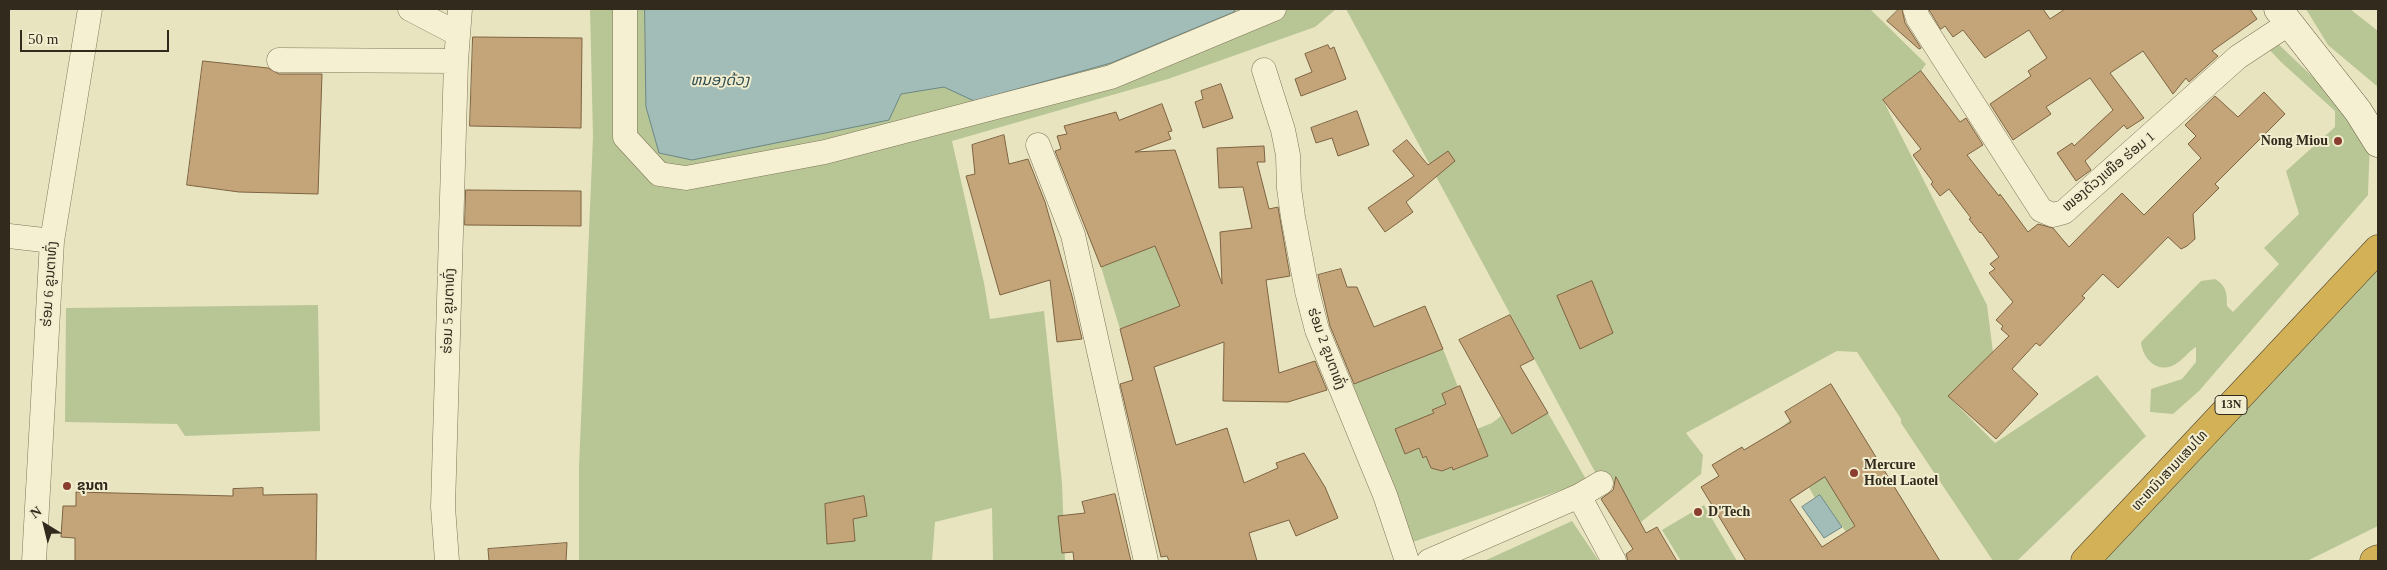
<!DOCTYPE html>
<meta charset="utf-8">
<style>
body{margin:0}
#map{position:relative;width:2387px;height:570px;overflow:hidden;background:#e9e4c0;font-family:"Times New Roman",serif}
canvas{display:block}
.frame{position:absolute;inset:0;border:10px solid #312a1d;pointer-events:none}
.north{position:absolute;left:20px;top:500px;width:50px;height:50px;-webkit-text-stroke:4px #f1edce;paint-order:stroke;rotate:324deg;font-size:14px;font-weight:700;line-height:20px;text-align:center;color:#312a1d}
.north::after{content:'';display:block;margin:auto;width:18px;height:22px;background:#312a1d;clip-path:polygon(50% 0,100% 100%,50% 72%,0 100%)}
.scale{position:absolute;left:20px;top:30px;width:149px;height:22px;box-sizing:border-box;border:2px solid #312a1d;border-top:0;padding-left:6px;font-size:15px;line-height:18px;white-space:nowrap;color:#312a1d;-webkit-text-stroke:4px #f1edce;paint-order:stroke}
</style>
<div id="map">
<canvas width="2387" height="570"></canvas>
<div class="frame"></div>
<div class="north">N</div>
<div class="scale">50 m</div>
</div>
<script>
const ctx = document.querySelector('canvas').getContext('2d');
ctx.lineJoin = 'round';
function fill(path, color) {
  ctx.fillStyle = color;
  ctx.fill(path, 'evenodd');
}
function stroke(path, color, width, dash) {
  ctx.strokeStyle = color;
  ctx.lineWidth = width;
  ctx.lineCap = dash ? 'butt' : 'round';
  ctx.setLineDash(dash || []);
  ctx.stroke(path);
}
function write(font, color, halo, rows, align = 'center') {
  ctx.font = font + ' "Times New Roman","Noto Sans Lao",serif';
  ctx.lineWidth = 4;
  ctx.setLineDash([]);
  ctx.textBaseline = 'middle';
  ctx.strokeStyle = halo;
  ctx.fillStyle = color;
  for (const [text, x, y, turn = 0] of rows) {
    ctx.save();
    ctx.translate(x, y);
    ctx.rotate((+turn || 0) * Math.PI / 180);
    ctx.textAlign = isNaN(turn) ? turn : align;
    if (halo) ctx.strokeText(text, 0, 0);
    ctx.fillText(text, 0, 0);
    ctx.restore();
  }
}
fill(new Path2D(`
 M 590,9 L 1336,9 L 1315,27 L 1168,79 L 952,141 L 984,283 L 990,319 L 1044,311 L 1062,483 L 1065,561 L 993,561 L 992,508 L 935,522 L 932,561 L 579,561 L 579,466 L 593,137 Z
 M 1346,9 L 1870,9 L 1926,64 L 1921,71 L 1883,100 L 1987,305 L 1993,352 L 1948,396 L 1995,443 L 2097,375 L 2146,436 L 2017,561 L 1993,561 L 1901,423 L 1901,419 L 1857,352 L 1837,351 L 1686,433 L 1703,455 L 1701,474 L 1641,522 L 1619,483 L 1601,483 Z
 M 2306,9 L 2350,9 L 2378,31 L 2378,87 L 2328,45 Z
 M 2274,40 L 2354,116 L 2370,138 L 2368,195 L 2199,391 L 2173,414 L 2150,412 L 2151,389 L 2182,379 L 2196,362 L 2196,347 C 2188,352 2182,361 2174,365 C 2157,374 2142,358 2141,342 L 2201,281 L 2215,279 C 2227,286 2227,294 2227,306 L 2233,312 L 2279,264 L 2264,248 L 2299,214 L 2286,171 L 2335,127 L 2335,111 L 2281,62 L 2265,45 Z
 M 1155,246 L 1180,306 L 1120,329 L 1101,267 Z
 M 2378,247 L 2378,526 L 2307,561 L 2102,561 Z
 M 318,305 L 320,431 L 185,436 L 177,424 L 65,422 L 66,308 Z
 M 1443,349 L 1458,387 L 1442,394 L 1446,404 L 1433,410 L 1434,413 L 1405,454 L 1419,448 L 1423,458 L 1426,456 L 1431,468 L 1442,471 L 1452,467 L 1454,470 L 1488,456 L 1477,429 L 1492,423 L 1501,416 L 1512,434 L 1548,413 L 1587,481 L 1413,542 L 1346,387 Z
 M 1790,420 L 1855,525 L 1846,532 L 1820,495 L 1815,498 L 1807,484 L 1812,479 L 1781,428 Z
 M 1704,505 L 1737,561 L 1681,561 L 1662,530 Z
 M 1572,521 L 1599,561 L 1484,561 Z`), '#b8c695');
const water = new Path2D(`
 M 645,9 L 1235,9 L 1234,12 L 1111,63 L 974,101 L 944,87 L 901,94 L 889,120 L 692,160 L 659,153 L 646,107 Z
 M 1820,495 L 1842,527 L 1824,538 L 1802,507 Z`);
fill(water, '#a2bcb8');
stroke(water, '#6b8886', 1);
const building = new Path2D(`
 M 1899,9 L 1902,9 L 1905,23 L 1921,48 L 1919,49 L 1887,21 Z
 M 1929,9 L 2043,9 L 2050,19 L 2065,9 L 2250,9 L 2257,19 L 2212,51 L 2218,56 L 2189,82 L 2186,78 L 2173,94 L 2143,51 L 2110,73 L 2144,118 L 2127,129 L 2124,125 L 2085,161 L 2091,170 L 2076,181 L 2057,153 L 2072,143 L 2074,146 L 2113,110 L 2090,78 L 2046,107 L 2051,114 L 2013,140 L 1990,104 L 2031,76 L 2028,71 L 2047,58 L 2029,30 L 1985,58 L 1963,30 L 1953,37 L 1945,26 L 1941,29 Z
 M 473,37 L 582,38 L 581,128 L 470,126 Z
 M 1328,45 L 1330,49 L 1334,47 L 1346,79 L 1301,96 L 1295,79 L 1312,72 L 1305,54 Z
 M 203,61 L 268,68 L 279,74 L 322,74 L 318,194 L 239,192 L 187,185 Z
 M 1921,71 L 1960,122 L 1966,118 L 1983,145 L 1967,155 L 1999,196 L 2000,194 L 2028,232 L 2038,224 L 2053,228 L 2069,247 L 2122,193 L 2144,215 L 2201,158 L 2188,144 L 2196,136 L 2185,125 L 2215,96 L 2238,117 L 2264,92 L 2285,114 L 2215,184 L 2219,188 L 2193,214 L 2195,239 L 2187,246 L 2181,249 L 2168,237 L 2118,288 L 2103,274 L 2082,296 L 2085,298 L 2053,332 L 2040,346 L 2036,343 L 2012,369 L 2038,394 L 1996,439 L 1948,396 L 2009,336 L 2001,329 L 2003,326 L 1996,320 L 2013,302 L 1989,273 L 1995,269 L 1990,264 L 1999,257 L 1981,232 L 1980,233 L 1969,219 L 1971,218 L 1949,189 L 1940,196 L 1931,184 L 1933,182 L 1913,155 L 1921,149 L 1883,100 Z
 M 1221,84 L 1233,118 L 1203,128 L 1195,102 L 1203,99 L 1201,91 Z
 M 1162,104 L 1172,131 L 1168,132 L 1171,139 L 1135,152 L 1175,150 L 1222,284 L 1220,232 L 1252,228 L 1243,187 L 1219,188 L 1217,148 L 1264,146 L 1265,162 L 1257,162 L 1269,209 L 1278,207 L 1290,276 L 1266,280 L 1279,373 L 1315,361 L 1327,390 L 1288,402 L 1223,401 L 1224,342 L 1154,367 L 1176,445 L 1227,428 L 1244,483 L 1278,468 L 1276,463 L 1304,453 L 1325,487 L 1338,518 L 1296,536 L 1289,520 L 1249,533 L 1257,561 L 1169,561 L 1167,556 L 1161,557 L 1120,384 L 1133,380 L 1120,329 L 1180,306 L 1155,246 L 1101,267 L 1055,151 L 1061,149 L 1057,136 L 1067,134 L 1064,126 L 1116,112 L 1119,120 Z
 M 1357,111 L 1369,145 L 1338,156 L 1332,138 L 1316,143 L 1311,128 Z
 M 1004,135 L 1009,164 L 1028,159 L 1045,202 L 1072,296 L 1082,339 L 1057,342 L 1050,280 L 1000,295 L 966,176 L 975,174 L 972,145 Z
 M 1407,140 L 1428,165 L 1448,151 L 1455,161 L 1406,202 L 1413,212 L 1385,232 L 1368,208 L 1414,176 L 1393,151 Z
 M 466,190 L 581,191 L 581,226 L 465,225 Z
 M 1341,269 L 1347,287 L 1357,287 L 1374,327 L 1425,306 L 1443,349 L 1354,384 L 1330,326 L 1318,275 Z
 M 1592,281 L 1613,333 L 1580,349 L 1557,296 Z
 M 1510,315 L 1534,359 L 1520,366 L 1548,413 L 1512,434 L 1459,340 Z
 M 1831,384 L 1940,561 L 1746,561 L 1701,487 L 1719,476 L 1712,465 L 1742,447 L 1744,450 L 1791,422 L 1785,412 ZM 1825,477 L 1855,526 L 1822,547 L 1790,500 Z
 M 1460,386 L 1488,456 L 1453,470 L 1452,467 L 1442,471 L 1431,468 L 1426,456 L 1423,458 L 1419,448 L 1405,454 L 1395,429 L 1434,413 L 1432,410 L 1446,404 L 1442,394 Z
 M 1616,477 L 1646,533 L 1657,527 L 1677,561 L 1628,561 L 1626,554 L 1633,549 L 1601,499 L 1613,490 Z
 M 263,488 L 263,495 L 317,494 L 316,561 L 75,561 L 75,538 L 61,537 L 63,506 L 76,506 L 76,492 L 233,496 L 233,489 Z
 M 1115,494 L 1131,561 L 1074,561 L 1073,552 L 1062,553 L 1058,516 L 1085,513 L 1082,502 Z
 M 864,496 L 867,516 L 853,519 L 855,541 L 827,544 L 825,504 Z
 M 567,543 L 566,561 L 489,561 L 488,549 Z`);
fill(building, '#c4a579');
stroke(building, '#7d6341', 1);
const street = new Path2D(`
 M 410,9 L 458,34
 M 625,9 L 625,137 L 659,174 L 686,178 L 825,152 L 1111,77 L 1274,9
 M 1915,9 L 1918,18 L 2041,210 L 2053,215 L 2064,212 L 2238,57 L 2288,24
 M 279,60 L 456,61
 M 1264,70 L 1283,130 L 1288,155 L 1289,188 L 1293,217 L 1307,291 L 1317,330 L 1385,495 L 1407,561
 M 1038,145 L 1073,235 L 1146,561
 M 9,236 L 52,241
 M 1579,496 L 1614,561
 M 34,561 L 52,241 L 90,9
 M 447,561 L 443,507 L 456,61 L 460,9
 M 1429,561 L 1579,496 L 1601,483`);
const secondary = new Path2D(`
 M 2278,9 L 2358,111 L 2378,143`);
const highway = new Path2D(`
 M 2085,561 L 2378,249
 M 2374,561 L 2378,559`);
stroke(street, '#807559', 25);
stroke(secondary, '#62563d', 29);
stroke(highway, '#4e422e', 29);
stroke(street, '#f5f0d2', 24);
stroke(secondary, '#f5f0d2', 28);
stroke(highway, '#d3b156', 28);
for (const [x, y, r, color] of [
 [2338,141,5,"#8a3e2f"],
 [1854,473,5,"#8a3e2f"],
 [67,486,5,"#8a3e2f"],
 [1698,512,5,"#8a3e2f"]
]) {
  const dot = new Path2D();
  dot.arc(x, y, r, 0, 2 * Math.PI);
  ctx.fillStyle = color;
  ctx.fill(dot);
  stroke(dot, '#f1edce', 2);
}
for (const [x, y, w] of [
 [2231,405,32]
]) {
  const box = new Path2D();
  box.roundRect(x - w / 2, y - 9.5, w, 19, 4);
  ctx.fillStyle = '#f1edce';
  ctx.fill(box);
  stroke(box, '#312a1d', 1);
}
write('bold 12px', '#312a1d', null, [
 ["13N",2231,405]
]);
write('bold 14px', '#312a1d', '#f1edce', [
 ["Nong Miou",2328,141,"right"],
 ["Mercure",1864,465],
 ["Hotel Laotel",1864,481],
 ["ຂຸນຕາ",77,486],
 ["D'Tech",1708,512]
], 'left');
write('14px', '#312a1d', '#f1edce', [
 ["ໜອງດ້ວງເໜືອ ຮ່ອມ 1",2109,172,-40],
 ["ຮ່ອມ 6 ຂູນຕາທົ່ງ",50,284,-86],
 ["ຮ່ອມ 5 ຂູນຕາທົ່ງ",449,311,-88],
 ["ຮ່ອມ 2 ຂູນຕາທົ່ງ",1326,349,70],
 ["ທະຫນົນສາມແສນໄທ",2170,471,-47]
]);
write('italic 15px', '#2d4c50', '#f1edce', [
 ["ຫນອງດ້ວງ",720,81]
]);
</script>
